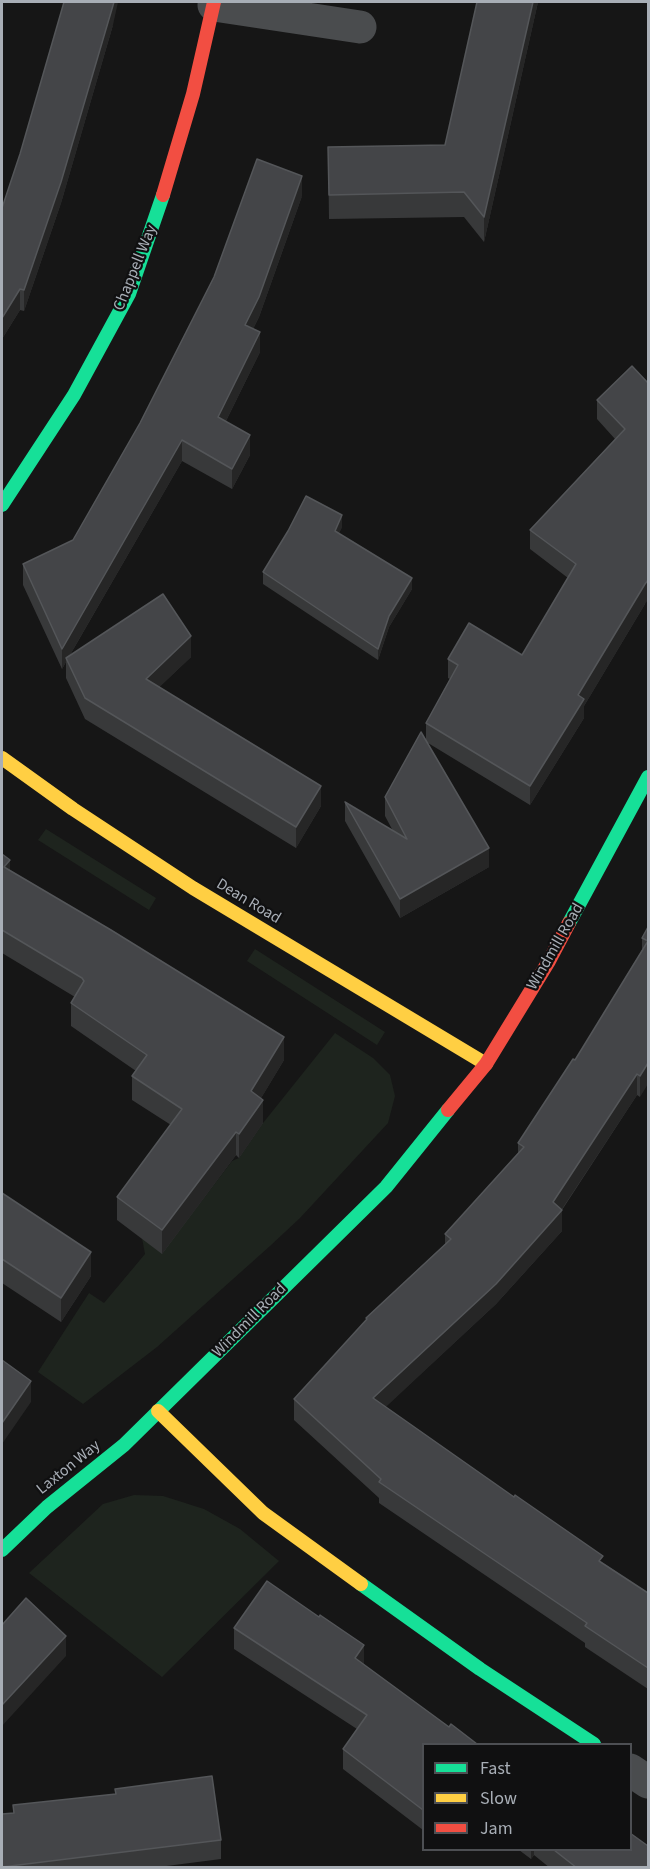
<!DOCTYPE html>
<style>
body{margin:0}
#map{position:relative;width:650px;height:1869px;overflow:hidden;background:#161616;font-family:"Source Sans 3",sans-serif}
canvas{display:block}
.frame{position:absolute;inset:0;border:3px solid #a8aeb6;pointer-events:none}
.legend{position:absolute;left:422px;top:1743px;width:210px;height:108px;box-sizing:border-box;background:#101011;border:2px solid #4d4f53;margin:0;padding:8px 10px;list-style:none;font-size:18px;color:#a8aeb6}
.legend li{display:flex;align-items:center;gap:12px;height:30px}
.legend b{width:30px;border:2px solid #4d4f53}
</style>
<div id="map">
<canvas width="650" height="1869"></canvas>
<div class="frame"></div>
<ul class="legend">
<li><b style="height:8px;background:#16e098"></b>Fast</li>
<li><b style="height:8px;background:#ffcf43"></b>Slow</li>
<li><b style="height:8px;background:#f24e42"></b>Jam</li>
</ul>
</div>
<script>
const ctx = document.querySelector('canvas').getContext('2d');
ctx.lineJoin = 'round';
function fill(path, color) {
  ctx.fillStyle = color;
  ctx.fill(path, 'evenodd');
}
function stroke(path, color, width, dash) {
  ctx.strokeStyle = color;
  ctx.lineWidth = width;
  ctx.lineCap = dash ? 'butt' : 'round';
  ctx.setLineDash(dash || []);
  ctx.stroke(path);
}
function write(font, color, halo, rows, align = 'center') {
  ctx.font = font + ' "Source Sans 3",sans-serif';
  ctx.lineWidth = 4.5;
  ctx.setLineDash([]);
  ctx.textBaseline = 'middle';
  ctx.strokeStyle = halo;
  ctx.fillStyle = color;
  for (const [text, x, y, turn = 0] of rows) {
    ctx.save();
    ctx.translate(x, y);
    ctx.rotate((+turn || 0) * Math.PI / 180);
    ctx.textAlign = isNaN(turn) ? turn : align;
    if (halo) ctx.strokeText(text, 0, 0);
    ctx.fillText(text, 0, 0);
    ctx.restore();
  }
}
fill(new Path2D(`
 M 46,829 L 156,898 L 149,910 L 38,840 Z
 M 255,949 L 385,1032 L 377,1045 L 247,961 Z
 M 335,1033 L 373,1058 L 390,1075 L 395,1096 L 388,1123 L 300,1218 L 270,1246 L 157,1347 L 83,1404 L 38,1372 L 89,1293 L 104,1303 L 145,1254 L 142,1238 L 162,1253 L 232,1161 L 239,1158 L 263,1123 Z
 M 134,1495 L 163,1496 L 204,1509 L 240,1529 L 279,1561 L 162,1677 L 29,1573 L 103,1504 Z`), '#1e241e');
stroke(new Path2D(`
 M 214,5 L 360,27
 M 630,1770 L 648,1782`), '#4a4c4e', 33);
stroke(new Path2D(`
 M 2,505 L 74,395 L 129,294 L 163,195
 M 569,923 L 648,777
 M 2,1550 L 47,1507 L 124,1445 L 386,1187 L 448,1110
 M 361,1584 L 480,1669 L 594,1744`), '#16e098', 14);
stroke(new Path2D(`
 M 2,758 L 73,809 L 193,888 L 486,1064
 M 158,1411 L 263,1513 L 361,1584`), '#ffcf43', 14);
stroke(new Path2D(`
 M 163,195 L 193,94 L 214,2
 M 448,1110 L 486,1064 L 549,961 L 569,923`), '#f24e42', 14);
fill(new Path2D(`
 M 538,2 L 484,242 L 464,217 L 329,219 L 328,147 L 445,145 Z
 M 113,25 L 61,203 L 24,311 L 20,310 L 2,339 L 2,208 Z
 M 302,196 L 259,317 L 253,329 L 260,352 L 226,421 L 250,455 L 232,489 L 182,461 L 70,655 L 191,657 L 159,687 L 321,806 L 296,848 L 85,719 L 66,678 L 66,662 L 62,669 L 23,585 L 23,564 L 73,540 Z
 M 632,366 L 645,604 L 584,706 L 584,718 L 530,805 L 428,743 L 489,867 L 400,918 L 345,821 L 345,802 L 393,831 L 385,816 L 385,797 L 426,740 L 426,723 L 450,679 L 448,678 L 448,659 L 522,655 L 568,578 L 530,549 L 530,530 L 615,439 L 597,419 L 597,400 Z
 M 342,527 L 339,533 L 412,589 L 389,627 L 378,660 L 263,584 L 263,572 Z
 M 2,854 L 10,870 L 284,1060 L 261,1098 L 263,1123 L 239,1158 L 236,1155 L 162,1254 L 117,1220 L 117,1197 L 171,1125 L 132,1100 L 132,1076 L 136,1071 L 71,1026 L 71,1003 L 75,997 L 2,953 Z
 M 648,927 L 640,1097 L 637,1095 L 562,1210 L 562,1231 L 496,1304 L 385,1407 L 603,1563 L 648,1593 L 648,1689 L 585,1647 L 585,1643 L 379,1503 L 379,1498 L 294,1420 L 294,1399 L 366,1321 L 366,1318 L 445,1244 L 445,1234 L 518,1153 L 518,1143 L 575,1060 L 642,950 L 642,938 Z
 M 2,1193 L 91,1276 L 61,1322 L 2,1283 Z
 M 234,1628 L 364,1665 L 449,1727 L 477,1744 L 423,1744 L 423,1830 L 343,1769 L 343,1749 L 357,1729 L 234,1649 Z
 M 115,1789 L 221,1840 L 221,1859 L 151,1868 L 2,1868 L 2,1814 L 13,1813 L 13,1805 L 115,1794 Z
 M 519,1850 L 630,1850 L 648,1868 L 550,1868 L 534,1855 L 531,1859 Z`), '#38393a');
fill(new Path2D(`
 M 114,2 L 118,2 L 113,25 L 61,203 L 24,311 L 24,290 Z
 M 533,2 L 538,2 L 484,242 L 484,217 Z
 M 302,176 L 302,196 L 259,317 L 245,345 L 245,325 Z
 M 20,289 L 20,310 L 2,339 L 2,318 Z
 M 260,332 L 260,352 L 218,437 L 218,417 Z
 M 250,435 L 250,455 L 232,489 L 232,469 Z
 M 182,440 L 182,461 L 67,660 L 66,658 L 66,662 L 62,669 L 62,649 Z
 M 342,515 L 342,527 L 335,542 L 335,531 Z
 M 412,578 L 412,589 L 389,627 L 378,660 L 378,649 L 389,616 Z
 M 648,580 L 648,600 L 645,604 L 584,706 L 584,718 L 530,805 L 530,786 L 578,695 L 645,584 Z
 M 191,636 L 191,657 L 146,700 L 146,679 Z
 M 321,786 L 321,806 L 296,848 L 296,827 Z
 M 489,848 L 489,867 L 400,918 L 400,899 Z
 M 10,860 L 10,884 L 4,867 Z
 M 284,1037 L 284,1060 L 251,1115 L 251,1091 Z
 M 648,1063 L 648,1084 L 640,1097 L 640,1076 Z
 M 637,1074 L 637,1095 L 558,1215 L 562,1210 L 562,1231 L 496,1304 L 373,1419 L 373,1398 L 553,1202 Z
 M 263,1100 L 263,1123 L 239,1158 L 239,1134 Z
 M 236,1132 L 236,1155 L 162,1254 L 162,1230 Z
 M 91,1252 L 91,1276 L 61,1322 L 61,1298 Z
 M 31,1381 L 31,1402 L 2,1444 L 2,1423 Z
 M 66,1636 L 66,1656 L 2,1726 L 2,1705 Z
 M 364,1645 L 364,1665 L 355,1658 Z
 M 531,1850 L 534,1850 L 534,1855 L 531,1859 Z`), '#262626');
const building = new Path2D(`
 M 64,2 L 114,2 L 61,182 L 24,290 L 20,289 L 2,318 L 2,208 L 20,154 Z
 M 477,2 L 533,2 L 484,217 L 464,192 L 329,195 L 328,147 L 445,145 Z
 M 257,159 L 302,176 L 259,297 L 245,325 L 260,332 L 218,417 L 250,435 L 232,469 L 182,440 L 62,649 L 23,564 L 73,540 L 140,423 L 214,277 Z
 M 632,366 L 648,383 L 648,580 L 645,584 L 578,695 L 584,699 L 530,786 L 426,723 L 458,665 L 448,659 L 469,623 L 522,655 L 576,564 L 530,530 L 625,429 L 597,400 Z
 M 306,496 L 342,515 L 335,531 L 412,578 L 389,616 L 378,649 L 263,572 L 288,531 Z
 M 163,594 L 191,636 L 146,679 L 321,786 L 296,827 L 85,698 L 66,658 Z
 M 421,732 L 489,848 L 400,899 L 345,802 L 407,839 L 385,797 Z
 M 2,854 L 10,860 L 4,867 L 111,930 L 284,1037 L 251,1091 L 263,1100 L 239,1134 L 236,1132 L 162,1230 L 117,1197 L 182,1109 L 132,1076 L 147,1055 L 71,1003 L 84,981 L 82,978 L 2,930 Z
 M 648,927 L 648,1063 L 640,1076 L 637,1074 L 553,1202 L 562,1210 L 496,1284 L 373,1398 L 514,1497 L 515,1495 L 603,1556 L 599,1561 L 648,1593 L 648,1668 L 585,1626 L 587,1623 L 379,1482 L 381,1479 L 294,1399 L 367,1319 L 366,1318 L 451,1239 L 445,1234 L 524,1147 L 518,1143 L 573,1059 L 575,1060 L 648,941 L 642,938 Z
 M 2,1193 L 91,1252 L 61,1298 L 2,1259 Z
 M 2,1360 L 31,1381 L 2,1423 Z
 M 267,1581 L 319,1617 L 320,1615 L 364,1645 L 355,1658 L 449,1727 L 451,1724 L 477,1744 L 423,1744 L 423,1810 L 343,1749 L 367,1715 L 234,1628 Z
 M 26,1598 L 66,1636 L 2,1705 L 2,1625 Z
 M 212,1776 L 221,1840 L 2,1867 L 2,1814 L 14,1813 L 13,1805 L 116,1794 L 115,1789 Z
 M 630,1833 L 648,1846 L 648,1868 L 577,1868 L 554,1850 L 630,1850 Z`);
fill(building, '#444548');
stroke(building, '#545659', 1.5);
write('16px', '#a8aeb6', '#101011', [
 ["Chappell Way",136,268,-68],
 ["Dean Road",248,902,31],
 ["Windmill Road",556,947,-60],
 ["Windmill Road",250,1321,-45],
 ["Laxton Way",69,1468,-39]
]);
</script>
